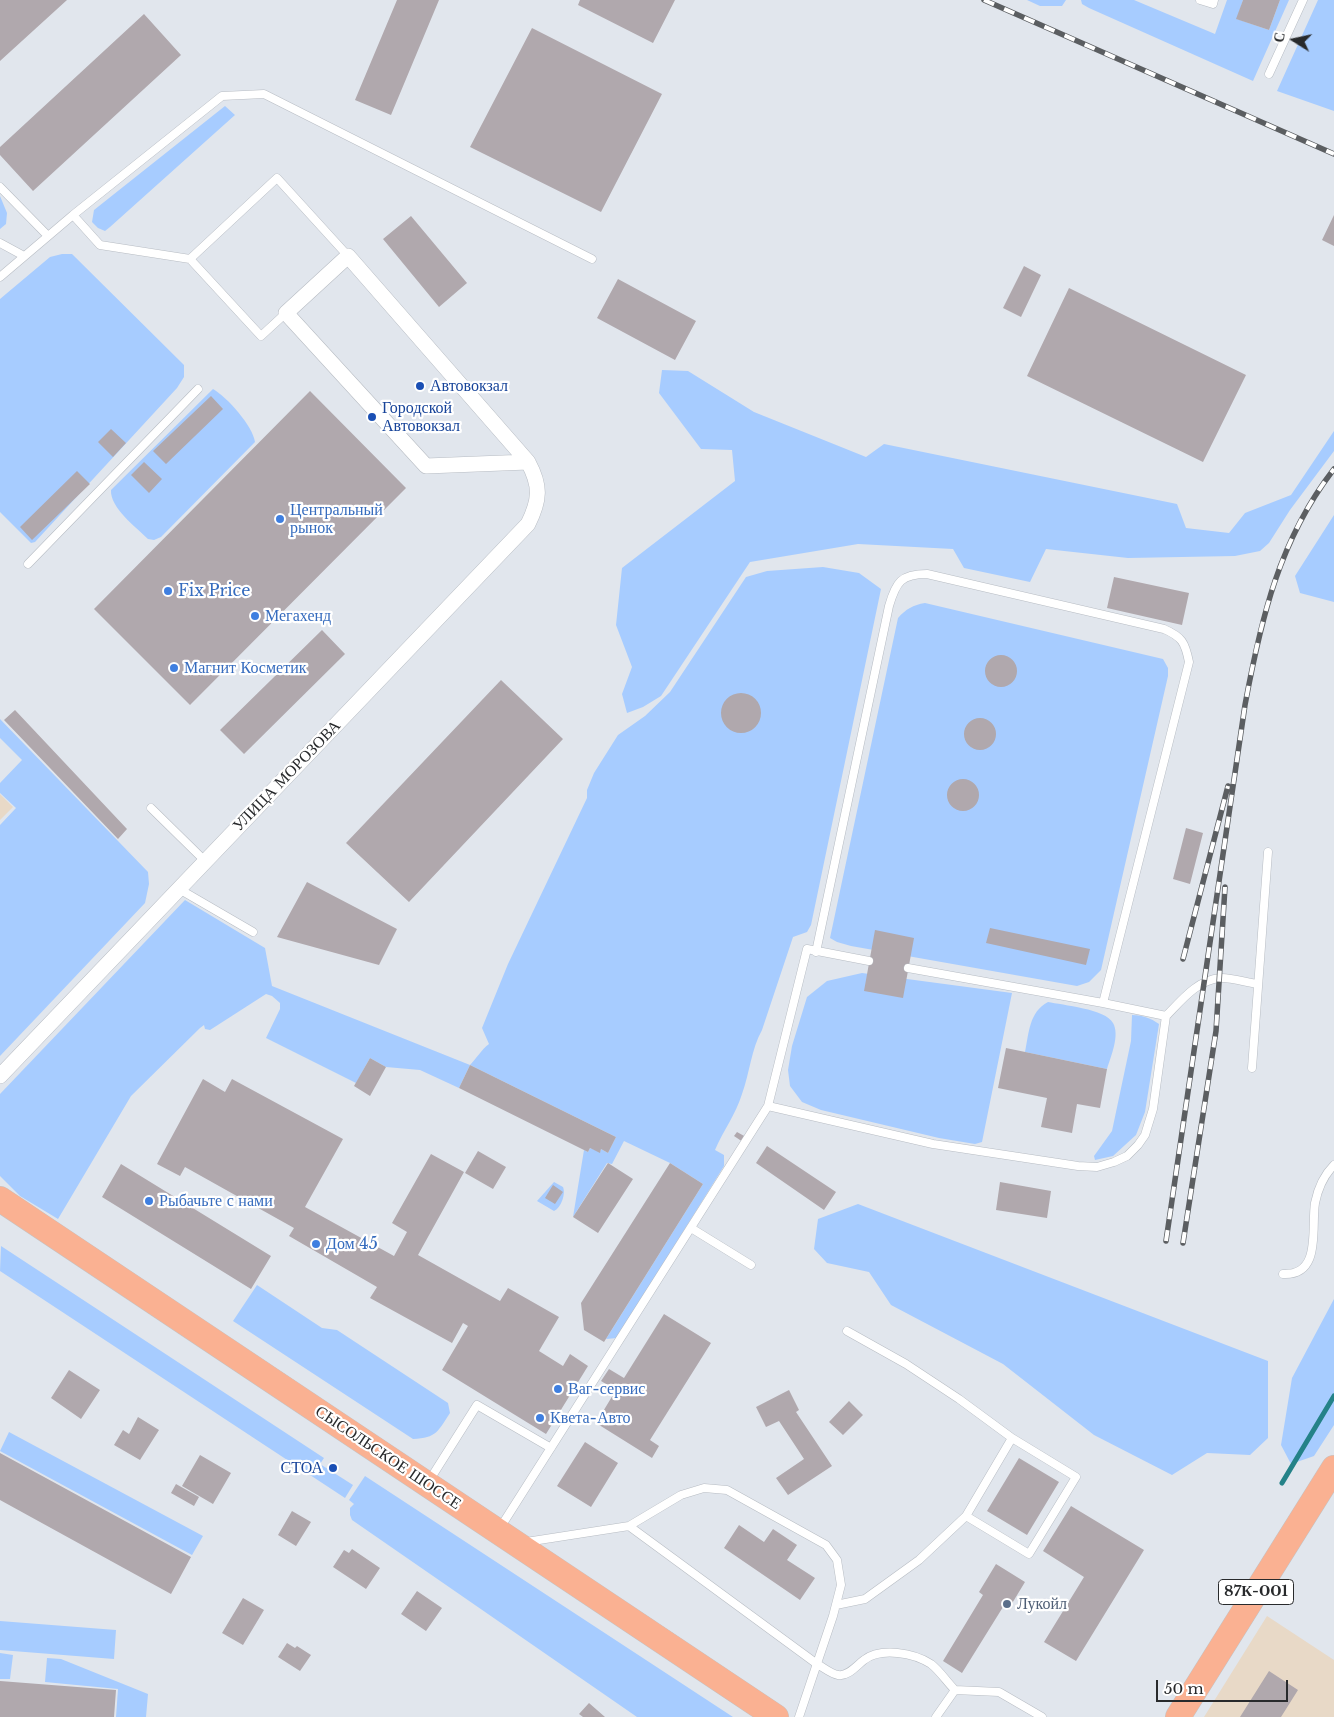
<!DOCTYPE html>
<meta charset="utf-8">
<style>
body{margin:0}
#map{position:relative;width:1334px;height:1717px;overflow:hidden;background:#e1e6ed;font-family:"Libre Baskerville",serif}
canvas{display:block}
.north{position:absolute;left:1269px;top:15px;width:50px;height:50px;-webkit-text-stroke:4px #fff;paint-order:stroke;rotate:280deg;font-size:14px;font-weight:700;line-height:20px;text-align:center;color:#282a2c}
.north::after{content:'';display:block;margin:auto;width:18px;height:22px;background:#282a2c;clip-path:polygon(50% 0,100% 100%,50% 72%,0 100%)}
.scale{position:absolute;left:1156px;top:1680px;width:132px;height:22px;box-sizing:border-box;border:2px solid #282a2c;border-top:0;padding-left:6px;font-size:15px;line-height:18px;white-space:nowrap;color:#282a2c;-webkit-text-stroke:4px #fff;paint-order:stroke}
</style>
<div id="map">
<canvas width="1334" height="1717"></canvas>
<div class="north">С</div>
<div class="scale">50 m</div>
</div>
<script>
const ctx = document.querySelector('canvas').getContext('2d');
ctx.lineJoin = 'round';
function fill(path, color) {
  ctx.fillStyle = color;
  ctx.fill(path, 'evenodd');
}
function stroke(path, color, width, dash) {
  ctx.strokeStyle = color;
  ctx.lineWidth = width;
  ctx.lineCap = dash ? 'butt' : 'round';
  ctx.setLineDash(dash || []);
  ctx.stroke(path);
}
function write(font, color, halo, rows, align = 'center') {
  ctx.font = font + ' "Libre Baskerville",serif';
  ctx.lineWidth = 4.5;
  ctx.setLineDash([]);
  ctx.textBaseline = 'middle';
  ctx.strokeStyle = halo;
  ctx.fillStyle = color;
  for (const [text, x, y, turn = 0] of rows) {
    ctx.save();
    ctx.translate(x, y);
    ctx.rotate((+turn || 0) * Math.PI / 180);
    ctx.textAlign = isNaN(turn) ? turn : align;
    if (halo) ctx.strokeText(text, 0, 0);
    ctx.fillText(text, 0, 0);
    ctx.restore();
  }
}
fill(new Path2D(`
 M 0,794 L 13,807 L 0,820 Z
 M 1267,1616 L 1334,1660 L 1334,1717 L 1204,1717 Z`), '#e8d9c7');
fill(new Path2D(`
 M 1027,0 L 1066,0 L 1062,6 L 1040,6 Z
 M 1081,0 L 1134,0 L 1215,34 L 1227,0 L 1243,0 L 1237,19 L 1269,30 L 1280,0 L 1289,0 L 1253,81 L 1089,8 L 1082,4 Z
 M 1318,0 L 1334,0 L 1334,111 L 1277,91 Z
 M 225,106 L 235,115 L 110,227 L 105,231 L 98,228 L 92,222 L 94,210 Z
 M 0,196 L 7,213 L 6,224 L 0,229 Z
 M 62,254 L 72,254 L 184,365 L 184,377 L 177,388 L 35,542 L 31,543 L 0,512 L 0,299 L 50,257 Z
 M 662,370 L 688,371 L 754,412 L 866,457 L 884,444 L 1177,504 L 1186,528 L 1229,533 L 1245,513 L 1291,495 L 1334,431 L 1334,451 L 1290,510 L 1269,543 L 1260,551 L 1235,556 L 1128,558 L 1046,549 L 1030,582 L 964,568 L 953,549 L 858,544 L 750,562 L 661,696 L 643,707 L 627,713 L 622,694 L 632,667 L 616,625 L 622,568 L 735,481 L 732,450 L 701,449 L 659,393 Z
 M 213,389 C 227,397 253,426 255,442 L 161,537 L 154,540 L 148,539 C 136,527 110,508 111,490 Z
 M 1334,515 L 1334,602 L 1300,593 L 1295,576 Z
 M 823,567 L 859,573 L 881,589 L 811,925 L 807,932 L 793,937 L 762,1030 C 751,1050 750,1072 742,1094 C 736,1114 723,1131 715,1150 L 724,1155 L 724,1166 L 617,1338 L 606,1339 L 703,1184 L 670,1163 L 624,1141 L 612,1164 L 607,1163 L 573,1217 L 584,1150 L 588,1152 L 590,1148 L 600,1152 L 601,1149 L 608,1153 L 616,1137 L 470,1065 L 459,1088 L 420,1070 L 386,1067 L 370,1058 L 356,1083 L 266,1038 L 280,1009 L 280,1003 L 272,996 L 266,994 L 210,1030 L 205,1029 L 204,1025 L 200,1028 L 131,1096 L 58,1219 L 20,1196 L 0,1176 L 0,1094 L 185,900 L 265,948 L 272,986 L 470,1065 C 477,1058 481,1050 489,1044 L 482,1028 L 508,964 L 587,798 L 587,790 L 594,773 L 618,735 L 645,716 L 670,692 L 746,577 L 767,571 Z
 M 925,603 L 1163,659 L 1168,668 L 1168,676 L 1101,970 L 1089,982 L 1077,986 L 851,946 L 837,942 L 830,938 L 898,618 C 906,609 913,605 925,603 Z
 M 0,719 L 148,872 L 149,884 L 145,903 L 0,1056 L 0,825 L 16,808 L 0,793 L 0,783 L 22,760 L 0,738 Z
 M 862,973 L 1012,993 L 982,1142 L 975,1144 L 939,1138 L 821,1110 L 802,1102 L 790,1086 L 788,1070 L 792,1046 L 807,997 L 827,981 Z
 M 1048,1002 C 1062,1005 1106,1009 1113,1023 C 1120,1035 1111,1056 1107,1069 L 1025,1052 C 1029,1033 1029,1012 1048,1002 Z
 M 1132,1015 C 1141,1015 1151,1018 1159,1024 L 1145,1112 L 1136,1135 L 1113,1156 L 1095,1160 L 1094,1156 L 1112,1131 L 1131,1041 Z
 M 554,1182 L 563,1187 C 566,1194 561,1208 554,1211 L 537,1201 Z
 M 858,1204 L 1268,1361 L 1268,1438 L 1250,1455 L 1207,1453 L 1172,1475 L 1094,1435 L 1003,1364 L 891,1305 L 869,1272 L 827,1263 L 814,1249 L 818,1219 Z
 M 1,1246 L 324,1458 L 320,1464 L 353,1485 L 345,1498 L 0,1271 Z
 M 257,1285 L 322,1328 L 337,1330 L 448,1403 L 450,1413 C 438,1431 437,1438 413,1439 L 233,1321 Z
 M 1334,1299 L 1334,1425 L 1314,1456 L 1291,1464 L 1281,1445 L 1292,1378 Z
 M 9,1432 L 203,1536 L 192,1555 L 0,1451 Z
 M 365,1476 L 733,1717 L 637,1717 L 352,1520 L 350,1515 L 350,1508 L 354,1504 L 349,1500 Z
 M 0,1621 L 116,1630 L 114,1659 L 0,1650 Z
 M 0,1653 L 13,1655 L 10,1679 L 0,1679 Z
 M 47,1658 L 61,1659 L 148,1694 L 146,1717 L 116,1717 L 118,1689 L 45,1682 Z`), '#a7ccff');
stroke(new Path2D(`
 M 1282,1483 L 1334,1396`), '#248288', 5);
fill(new Path2D(`
 M 0,0 L 67,0 L 0,61 Z
 M 397,0 L 439,0 L 391,115 L 355,100 Z
 M 580,0 L 675,0 L 653,43 L 578,5 Z
 M 1243,0 L 1280,0 L 1269,30 L 1236,19 Z
 M 144,14 L 181,55 L 33,191 L 0,155 L 0,147 Z
 M 532,28 L 662,94 L 601,212 L 470,147 Z
 M 1334,215 L 1334,246 L 1322,240 Z
 M 411,216 L 467,283 L 439,307 L 383,239 Z
 M 1024,266 L 1041,275 L 1021,317 L 1003,308 Z
 M 618,279 L 696,321 L 675,360 L 597,318 Z
 M 1069,288 L 1246,375 L 1203,462 L 1027,376 Z
 M 310,391 L 406,488 L 190,705 L 94,609 Z
 M 211,396 L 223,409 L 166,464 L 153,451 Z
 M 111,429 L 126,443 L 113,457 L 98,442 Z
 M 144,462 L 162,479 L 149,493 L 131,475 Z
 M 77,471 L 90,484 L 32,540 L 20,527 Z
 M 1114,577 L 1189,593 L 1182,625 L 1107,608 Z
 M 322,630 L 345,654 L 244,754 L 220,730 Z
 M985 671a16 16 0 1 1 32 0a16 16 0 1 1-32 0Z
 M 501,680 L 563,739 L 409,902 L 346,843 Z
 M721 713a20 20 0 1 1 40 0a20 20 0 1 1-40 0Z
 M 15,710 L 127,829 L 118,839 L 4,720 Z
 M964 734a16 16 0 1 1 32 0a16 16 0 1 1-32 0Z
 M947 795a16 16 0 1 1 32 0a16 16 0 1 1-32 0Z
 M 1186,828 L 1203,833 L 1190,884 L 1173,879 Z
 M 307,882 L 397,929 L 379,965 L 277,937 Z
 M 990,928 L 1090,949 L 1086,965 L 986,943 Z
 M 875,930 L 914,938 L 903,998 L 864,991 Z
 M 1006,1048 L 1107,1069 L 1100,1108 L 1077,1104 L 1072,1133 L 1041,1127 L 1047,1098 L 998,1088 Z
 M 370,1058 L 386,1067 L 370,1096 L 354,1086 Z
 M 470,1065 L 616,1137 L 608,1153 L 601,1149 L 600,1153 L 590,1148 L 588,1152 L 459,1088 Z
 M 203,1079 L 225,1092 L 232,1079 L 343,1139 L 305,1207 L 394,1256 L 407,1232 L 392,1223 L 431,1154 L 464,1172 L 418,1255 L 500,1301 L 508,1288 L 559,1317 L 539,1351 L 563,1366 L 570,1354 L 588,1366 L 546,1434 L 442,1370 L 468,1326 L 463,1323 L 452,1343 L 370,1298 L 377,1287 L 289,1236 L 294,1228 L 185,1167 L 180,1176 L 157,1164 Z
 M 737,1132 L 746,1137 L 743,1142 L 734,1136 Z
 M 767,1146 L 836,1192 L 824,1210 L 756,1163 Z
 M 478,1151 L 506,1167 L 493,1189 L 465,1173 Z
 M 608,1163 L 633,1179 L 598,1233 L 573,1217 Z
 M 670,1163 L 703,1184 L 604,1342 L 584,1330 L 581,1303 Z
 M 121,1164 L 271,1256 L 251,1289 L 102,1197 Z
 M 1000,1182 L 1051,1191 L 1047,1218 L 996,1210 Z
 M 553,1185 L 563,1192 L 555,1204 L 545,1198 Z
 M 664,1314 L 711,1343 L 650,1440 L 659,1446 L 652,1458 L 596,1423 L 616,1390 L 601,1381 L 609,1369 L 624,1378 Z
 M 69,1370 L 100,1390 L 81,1419 L 51,1398 Z
 M 789,1390 L 799,1410 L 796,1412 L 832,1466 L 788,1495 L 776,1478 L 804,1459 L 779,1421 L 766,1427 L 756,1407 Z
 M 849,1401 L 863,1415 L 843,1435 L 829,1422 Z
 M 138,1417 L 159,1430 L 140,1460 L 114,1445 L 123,1430 L 129,1434 Z
 M 585,1442 L 618,1463 L 591,1507 L 557,1486 Z
 M 0,1453 L 191,1557 L 171,1594 L 0,1500 Z
 M 200,1455 L 231,1473 L 213,1504 L 182,1486 Z
 M 1019,1458 L 1059,1482 L 1027,1535 L 987,1511 Z
 M 176,1484 L 199,1497 L 194,1506 L 171,1493 Z
 M 1071,1506 L 1144,1550 L 1076,1661 L 1044,1642 L 1084,1577 L 1043,1551 Z
 M 292,1511 L 311,1522 L 296,1546 L 278,1535 Z
 M 739,1525 L 764,1542 L 773,1529 L 797,1545 L 787,1560 L 815,1578 L 800,1600 L 724,1548 Z
 M 352,1549 L 380,1568 L 366,1589 L 333,1567 L 344,1550 L 349,1553 Z
 M 996,1564 L 1025,1582 L 1008,1610 L 1003,1607 L 962,1673 L 943,1661 L 983,1595 L 979,1592 Z
 M 417,1591 L 442,1608 L 426,1631 L 401,1614 Z
 M 243,1598 L 264,1610 L 243,1645 L 222,1633 Z
 M 287,1643 L 295,1648 L 297,1646 L 311,1655 L 300,1671 L 278,1657 Z
 M 1269,1671 L 1298,1690 L 1281,1717 L 1240,1717 Z
 M 0,1681 L 116,1690 L 114,1717 L 0,1717 Z
 M 589,1703 L 605,1717 L 583,1717 L 579,1714 Z`), '#b0a8ad');
const service = new Path2D(`
 M 1200,0 L 1213,4 L 1214,0
 M 1269,74 L 1303,0
 M 0,187 L 48,236
 M 73,215 L 100,245 L 190,259 L 261,336 L 286,313
 M 0,243 L 24,256
 M 190,259 L 277,178 L 348,256
 M 0,277 L 73,215 L 222,96 L 264,94 L 592,259
 M 28,564 L 198,389
 M 151,808 L 205,861
 M 179,889 L 253,932
 M 816,952 L 889,606 C 896,582 901,574 927,574 L 1164,629 C 1182,637 1185,642 1189,662 L 1103,1003
 M 908,968 L 1103,1003 L 1166,1016 C 1181,1001 1197,980 1220,978 C 1230,977 1248,983 1258,984
 M 1252,1068 L 1268,852
 M 768,1106 L 933,1144 L 1078,1166 L 1097,1167 L 1114,1162 L 1127,1156 L 1138,1145 L 1145,1135 L 1153,1109 L 1166,1016
 M 691,1228 L 751,1265
 M 1283,1274 C 1322,1276 1311,1228 1315,1203 C 1318,1188 1324,1175 1334,1165
 M 847,1331 L 906,1364 L 959,1399 L 1012,1438
 M 429,1481 L 477,1405 L 551,1448
 M 629,1526 L 817,1664 C 823,1667 831,1674 838,1675 C 848,1677 857,1665 864,1660 C 881,1647 914,1653 931,1664 C 940,1671 947,1682 955,1690 L 936,1717
 M 500,1528 L 768,1106 L 807,949 L 869,961
 M 526,1542 L 629,1526 L 681,1495 L 704,1488 L 727,1490 L 826,1545 L 837,1560 L 841,1585 L 833,1616 L 799,1717
 M 836,1605 L 865,1599 L 919,1560 L 966,1516 L 1012,1438 L 1076,1477 L 1029,1554 L 966,1516
 M 955,1690 L 999,1692 L 1042,1717`);
const minor = new Path2D(`
 M 0,1076 L 528,524 C 540,500 541,486 528,462 L 348,256 L 286,313 L 426,466 L 528,462`);
const primary = new Path2D(`
 M 0,1199 L 776,1717
 M 1178,1717 L 1334,1468`);
stroke(service, '#b7bcc3', 9);
stroke(minor, '#b7bcc3', 16);
stroke(primary, '#c3c3c4', 26);
stroke(service, '#fff', 8);
stroke(minor, '#fff', 15);
stroke(primary, '#fab192', 25);
const rail = new Path2D(`
 M 984,0 L 1334,154
 M 1183,959 L 1228,786
 M 1166,1241 L 1245,705 C 1261,619 1279,540 1334,469
 M 1183,1243 L 1216,1031 L 1225,887`);
stroke(rail, '#5b5e61', 5.5);
stroke(rail, '#fff', 4, [11]);
for (const [x, y, r, color] of [
 [420,386,5,"#1a4fb4"],
 [372,417,5,"#1a4fb4"],
 [280,519,5,"#3f7fe0"],
 [168,591,5,"#3f7fe0"],
 [255,616,5,"#3f7fe0"],
 [174,668,5,"#3f7fe0"],
 [149,1201,5,"#3f7fe0"],
 [316,1244,5,"#3f7fe0"],
 [558,1389,5,"#3f7fe0"],
 [540,1418,5,"#3f7fe0"],
 [333,1468,5,"#1a4fb4"],
 [1007,1604,5,"#5c6f8a"]
]) {
  const dot = new Path2D();
  dot.arc(x, y, r, 0, 2 * Math.PI);
  ctx.fillStyle = color;
  ctx.fill(dot);
  stroke(dot, '#fff', 2);
}
for (const [x, y, w] of [
 [1256,1592,75]
]) {
  const box = new Path2D();
  box.roundRect(x - w / 2, y - 12.5, w, 25, 4);
  ctx.fillStyle = '#fff';
  ctx.fill(box);
  stroke(box, '#282a2c', 1);
}
write('bold 15px', '#282a2c', null, [
 ["87К-001",1256,1592]
]);
write('16px', '#164399', '#fff', [
 ["Автовокзал",430,386],
 ["Городской",382,408],
 ["Автовокзал",382,426],
 ["СТОА",323,1468,"right"]
], 'left');
write('16px', '#366cbe', '#fff', [
 ["Центральный",290,510],
 ["рынок",290,528],
 ["Fix Price",178,591],
 ["Мегахенд",265,616],
 ["Магнит Косметик",184,668],
 ["Рыбачьте с нами",159,1201],
 ["Дом 45",326,1244],
 ["Ваг-сервис",568,1389],
 ["Квета-Авто",550,1418]
], 'left');
write('16px', '#282a2c', '#fff', [
 ["УЛИЦА МОРОЗОВА",287,776,-46],
 ["СЫСОЛЬСКОЕ ШОССЕ",388,1458,34]
]);
write('16px', '#4e5e75', '#fff', [
 ["Лукойл",1017,1604]
], 'left');
</script>
